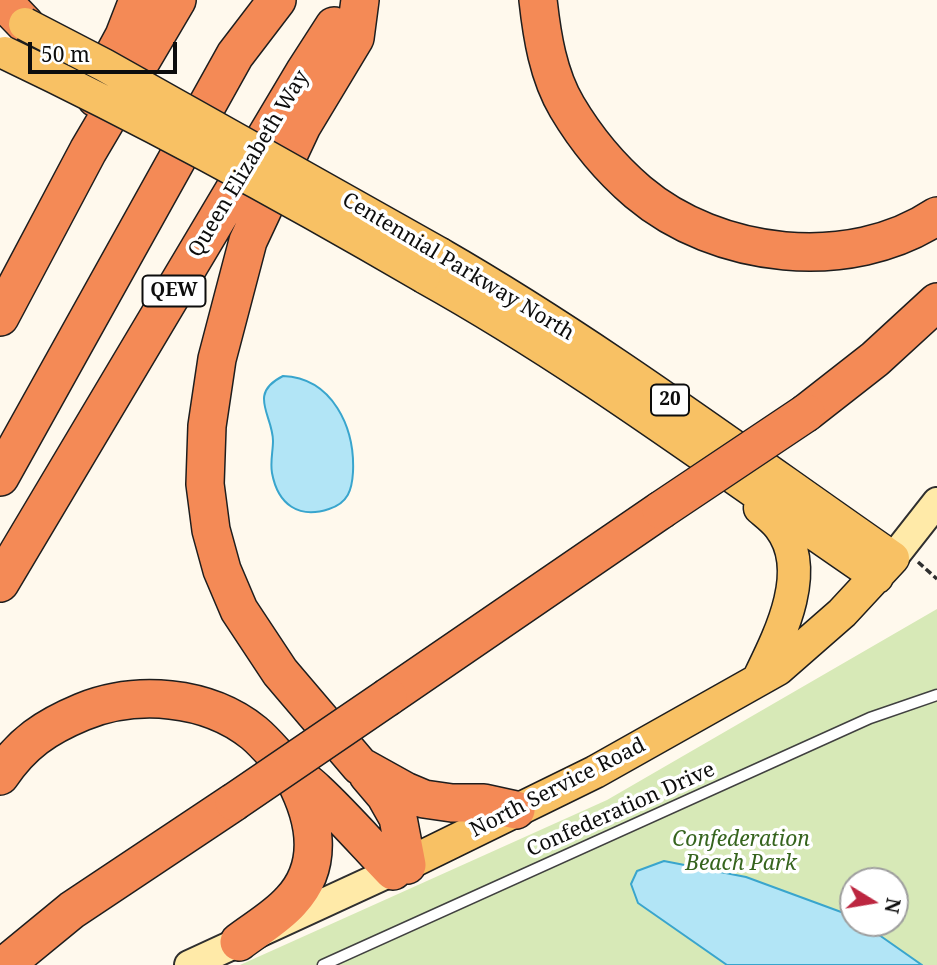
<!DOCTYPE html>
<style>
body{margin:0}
#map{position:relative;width:937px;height:965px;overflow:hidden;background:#fff9ed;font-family:"Noto Serif",serif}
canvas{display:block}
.north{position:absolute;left:839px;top:867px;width:70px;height:70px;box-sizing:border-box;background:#fff;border:2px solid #9e9e9e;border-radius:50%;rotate:101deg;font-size:19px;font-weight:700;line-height:28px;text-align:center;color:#0d0d0d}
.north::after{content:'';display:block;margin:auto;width:24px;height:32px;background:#bc2640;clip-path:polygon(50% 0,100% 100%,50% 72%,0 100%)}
.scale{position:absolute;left:28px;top:42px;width:149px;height:32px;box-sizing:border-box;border:4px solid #0d0d0d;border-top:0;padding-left:9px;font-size:21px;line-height:24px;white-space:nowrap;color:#0d0d0d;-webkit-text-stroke:5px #fff;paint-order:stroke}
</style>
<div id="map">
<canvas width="937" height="965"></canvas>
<div class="north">N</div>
<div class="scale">50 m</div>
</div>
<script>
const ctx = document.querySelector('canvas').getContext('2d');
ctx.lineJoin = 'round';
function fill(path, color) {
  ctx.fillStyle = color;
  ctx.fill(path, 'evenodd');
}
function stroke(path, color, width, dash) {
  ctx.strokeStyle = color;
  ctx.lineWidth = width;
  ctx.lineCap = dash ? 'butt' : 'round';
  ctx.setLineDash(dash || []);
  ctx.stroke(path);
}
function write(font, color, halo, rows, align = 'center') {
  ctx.font = font + ' "Noto Serif",serif';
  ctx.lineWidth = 7;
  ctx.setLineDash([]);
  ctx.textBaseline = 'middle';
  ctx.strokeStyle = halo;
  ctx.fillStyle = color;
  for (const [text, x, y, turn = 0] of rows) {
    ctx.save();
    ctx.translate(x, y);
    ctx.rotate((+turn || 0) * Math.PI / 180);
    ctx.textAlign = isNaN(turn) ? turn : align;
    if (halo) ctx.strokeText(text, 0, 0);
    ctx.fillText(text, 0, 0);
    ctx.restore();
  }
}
fill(new Path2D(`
 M 937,609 L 937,965 L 240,965 L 607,800 ZM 853,881 L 895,881 L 895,923 L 853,923 Z`), '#d7e9b7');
const water = new Path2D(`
 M 283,376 C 333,378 355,428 353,472 C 352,490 348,503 329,509 C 299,519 278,505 272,473 C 270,462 273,451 273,441 C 273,415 247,394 283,376 Z
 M 664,861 L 746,877 L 852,916 L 853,923 L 862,923 L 922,965 L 727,965 L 638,903 L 631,884 L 637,871 Z`);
fill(water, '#b2e5f6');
stroke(water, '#39a5cd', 2);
const lane = new Path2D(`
 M 323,965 L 870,718 L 937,695`);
const secondary = new Path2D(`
 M 893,558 L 937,502
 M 189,965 L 393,871`);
const primary = new Path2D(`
 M 424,277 C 582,365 727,475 877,577
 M 760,676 C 780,635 813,570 780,527 C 775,520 767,514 760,508
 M 393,871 L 595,772 L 778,669 L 842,613 L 893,558 C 743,454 598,345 440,254`);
const highway = new Path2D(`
 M 2,0 L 25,24
 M 360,0 L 355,38 L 302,126 L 248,241 L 217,359 L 207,426 L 205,484 L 211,530 L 222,570 L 239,610 L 280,672 L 360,766 L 405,791 L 424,799 L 452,803 L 484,803 L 516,810
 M 538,0 C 542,36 548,75 567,107 C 586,139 610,168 638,192 C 717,259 850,274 937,216
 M 96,98 L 97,86 L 124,36 L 138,0
 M 0,317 L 88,151 L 177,0
 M 806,413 L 875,359 L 937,302
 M 0,477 L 235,55 L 277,0
 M 0,583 L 305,71 L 334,26
 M 388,697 L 661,510
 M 368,775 L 385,795 L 398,818 L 407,865
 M 0,776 C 22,743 46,727 82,712 C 136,690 207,695 254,733 C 266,743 276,756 287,767 C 296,775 307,782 316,791 C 343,816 368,845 393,871
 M 239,942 C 256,929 277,917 291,901 C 325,865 315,818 294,778
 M 5,965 L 72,910 L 234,802`);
stroke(lane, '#404040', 13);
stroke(secondary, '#2f2f2f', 32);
stroke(primary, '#1e1e1e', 35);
stroke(highway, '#1e1e1e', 40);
stroke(new Path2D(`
 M 918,562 L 937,579`), '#2f2f2f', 3.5, [7, 3.5]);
stroke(lane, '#fff', 10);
stroke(secondary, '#ffeaa8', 28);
stroke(primary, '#f8c164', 32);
stroke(highway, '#f48a56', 37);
const primaryBridge = new Path2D(`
 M 25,24 L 104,65 L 440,254
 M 5,53 C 148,121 287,197 424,277`);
const highwayBridge = new Path2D(`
 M 661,510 L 806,413
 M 234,802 L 388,697`);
stroke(primaryBridge, '#1e1e1e', 35, []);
stroke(highwayBridge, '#1e1e1e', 40, []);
stroke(primaryBridge, '#f8c164', 32);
stroke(highwayBridge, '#f48a56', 37);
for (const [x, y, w] of [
 [174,291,63],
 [670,400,38]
]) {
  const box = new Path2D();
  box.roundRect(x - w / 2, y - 15.5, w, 31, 5);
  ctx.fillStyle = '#fff';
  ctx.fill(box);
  stroke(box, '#0d0d0d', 2);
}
write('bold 19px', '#0d0d0d', null, [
 ["QEW",174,291],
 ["20",670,400]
]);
write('21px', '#0d0d0d', '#fff', [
 ["Queen Elizabeth Way",249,164,-59],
 ["Centennial Parkway North",458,267,31],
 ["North Service Road",558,788,-27],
 ["Confederation Drive",621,810,-24]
]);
write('italic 21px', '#36641e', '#fff', [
 ["Confederation",741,840],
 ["Beach Park",741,864]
]);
</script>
